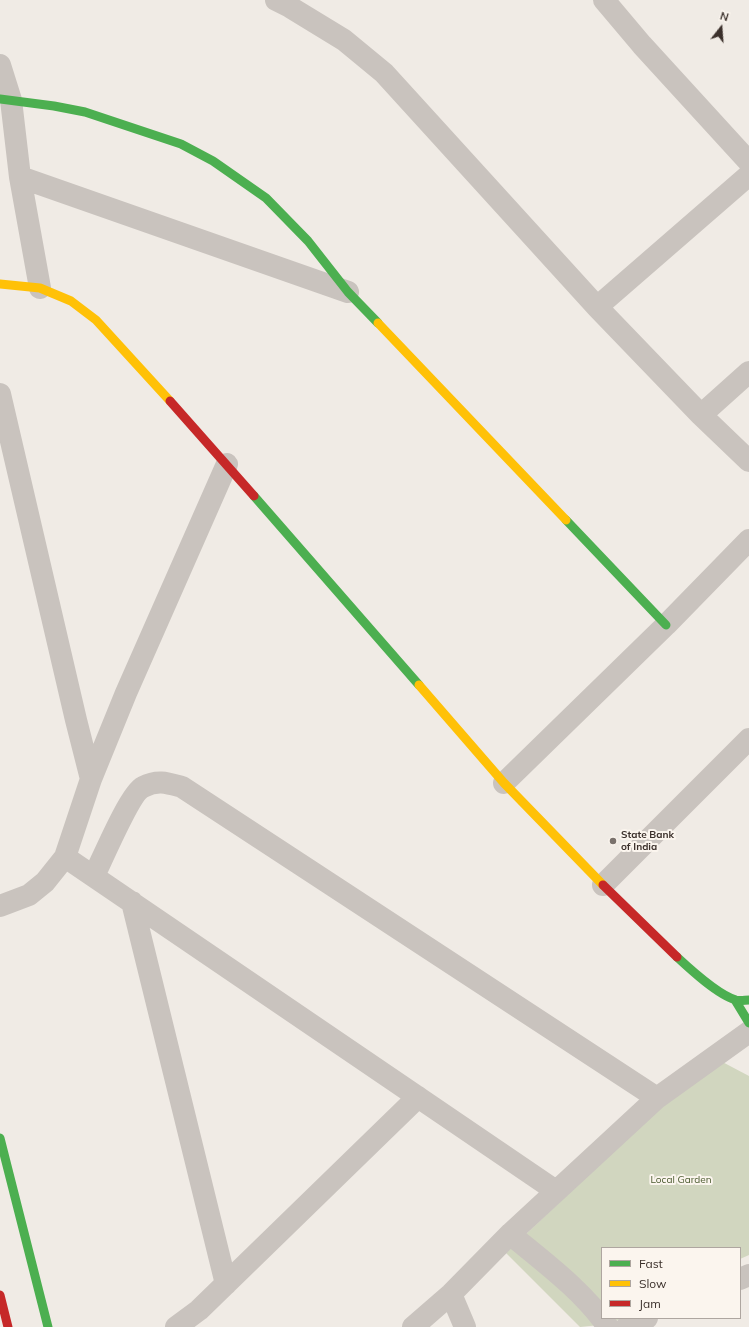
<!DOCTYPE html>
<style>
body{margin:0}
#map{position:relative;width:749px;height:1327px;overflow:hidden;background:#f0ebe5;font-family:Mulish,sans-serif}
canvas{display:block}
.legend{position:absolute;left:601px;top:1247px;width:140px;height:72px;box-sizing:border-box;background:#fbf5ee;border:1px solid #aea6a0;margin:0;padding:5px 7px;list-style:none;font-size:12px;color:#3b302b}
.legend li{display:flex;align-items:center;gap:8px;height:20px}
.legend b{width:20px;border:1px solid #aea6a0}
.north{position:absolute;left:701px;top:8px;width:40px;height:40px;-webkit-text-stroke:3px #fbf5ee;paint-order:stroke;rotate:17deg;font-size:11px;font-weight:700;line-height:16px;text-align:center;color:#3b302b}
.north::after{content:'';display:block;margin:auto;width:14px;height:18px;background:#3b302b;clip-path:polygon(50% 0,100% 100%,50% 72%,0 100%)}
</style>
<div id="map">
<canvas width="749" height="1327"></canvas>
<ul class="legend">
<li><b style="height:5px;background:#4caf50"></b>Fast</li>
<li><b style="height:5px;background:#ffc107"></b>Slow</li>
<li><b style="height:5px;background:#c62828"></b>Jam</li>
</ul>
<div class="north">N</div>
</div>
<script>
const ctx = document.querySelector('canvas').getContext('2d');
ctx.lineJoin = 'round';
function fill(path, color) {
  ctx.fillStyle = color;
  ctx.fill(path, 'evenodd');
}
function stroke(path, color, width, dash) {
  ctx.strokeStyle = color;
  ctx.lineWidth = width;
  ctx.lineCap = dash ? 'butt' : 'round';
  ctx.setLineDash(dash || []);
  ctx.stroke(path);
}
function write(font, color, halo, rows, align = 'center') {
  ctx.font = font + ' Mulish,sans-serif';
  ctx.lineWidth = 4;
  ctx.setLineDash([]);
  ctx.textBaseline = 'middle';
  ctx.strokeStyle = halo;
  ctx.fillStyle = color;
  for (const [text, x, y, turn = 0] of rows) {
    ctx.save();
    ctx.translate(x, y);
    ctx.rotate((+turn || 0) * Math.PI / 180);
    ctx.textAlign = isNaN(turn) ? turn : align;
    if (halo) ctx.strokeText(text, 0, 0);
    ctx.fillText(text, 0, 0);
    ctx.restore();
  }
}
fill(new Path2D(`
 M 713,1057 L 749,1076 L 749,1255 L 740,1259 L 740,1248 L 602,1248 L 602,1318 L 622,1318 L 610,1324 L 580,1327 L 506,1253 Z`), '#d1d6bf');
stroke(new Path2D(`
 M 276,0 L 290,7 L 344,40 L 384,73 L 597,307 L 701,415 L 749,461
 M 604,0 L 642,45 L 749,162
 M 0,65 L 11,100 L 20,177 L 40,288
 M 20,177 L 348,292
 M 597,307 L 749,175
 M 0,394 L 76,720 L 91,779
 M 701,415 L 749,372
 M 504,783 L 666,625 L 749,540
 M 65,857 L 556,1191
 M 94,876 C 102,860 130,793 143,787 C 158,779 168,783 182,787 L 657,1098
 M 603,885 L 749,739
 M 132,902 L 226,1284
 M 0,906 L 29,895 L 45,882 L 65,857 L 91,779 L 126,693 L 227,464
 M 510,1234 C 545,1263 582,1290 608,1327
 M 740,1279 L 749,1275
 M 451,1294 L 465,1327
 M 176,1327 L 199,1310 L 418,1097
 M 413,1327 L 451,1294 L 510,1234 L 657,1098 L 749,1032
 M 626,1327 L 647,1318`), '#c9c3be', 22);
stroke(new Path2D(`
 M 0,99 L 54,106 L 85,112 L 181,144 L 213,161 L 266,198 L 308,241 L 348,292 L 378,323
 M 254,496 L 419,685
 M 566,520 L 666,625
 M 677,957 C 691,970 718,995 736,1000 C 740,1001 745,1000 749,1000
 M 735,1000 L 749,1023
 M 0,1138 L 48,1327`), '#4caf50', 9);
stroke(new Path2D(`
 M 0,284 L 40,288 L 71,301 L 96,320 L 170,401
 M 378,323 L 566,520
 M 419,685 L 504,783 L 603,885`), '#ffc107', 9);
stroke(new Path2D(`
 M 170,401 L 254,496
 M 603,885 L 677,957
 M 0,1295 L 8,1327`), '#c62828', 9);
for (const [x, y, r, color] of [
 [613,841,4,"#7a716c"]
]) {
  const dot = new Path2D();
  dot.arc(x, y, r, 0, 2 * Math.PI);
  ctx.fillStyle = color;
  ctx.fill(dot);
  stroke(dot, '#fbf5ee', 1.5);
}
write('bold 10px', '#3b302b', '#fbf5ee', [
 ["State Bank",621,835],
 ["of India",621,847]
], 'left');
write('10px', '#4a5a2e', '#fbf5ee', [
 ["Local Garden",681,1180]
]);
</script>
